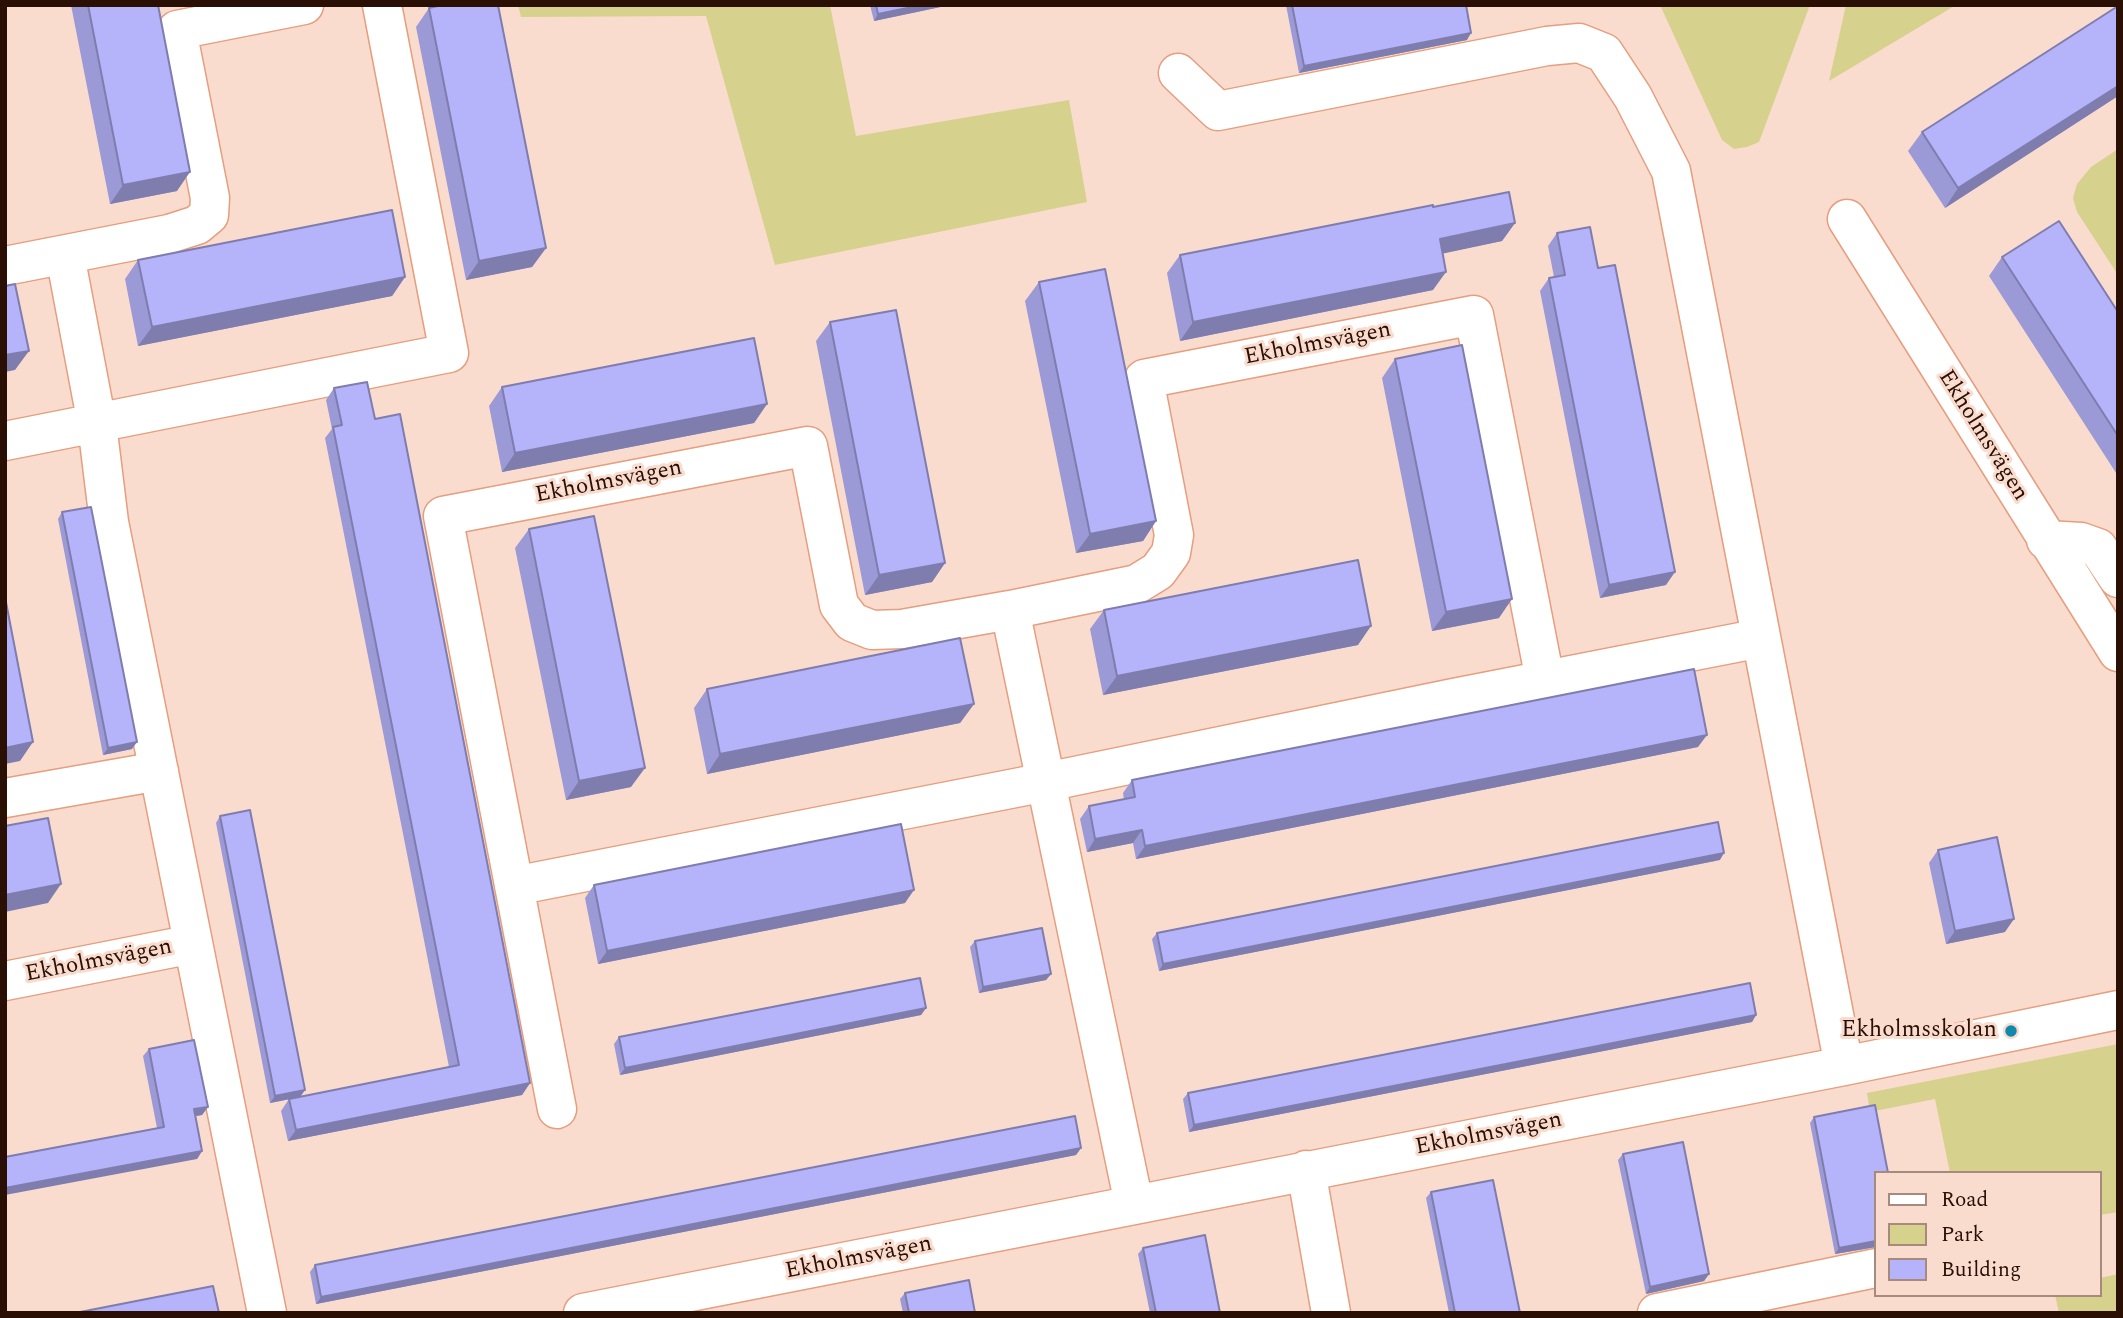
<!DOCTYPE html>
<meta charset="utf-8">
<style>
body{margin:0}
#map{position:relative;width:2123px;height:1318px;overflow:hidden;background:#fadccf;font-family:Spectral,serif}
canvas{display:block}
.frame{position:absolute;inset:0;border:7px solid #2a1004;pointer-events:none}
.legend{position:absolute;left:1874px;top:1171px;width:228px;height:126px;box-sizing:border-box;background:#fadccf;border:2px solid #a78a7e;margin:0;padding:9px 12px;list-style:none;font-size:21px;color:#2a1004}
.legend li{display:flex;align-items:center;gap:14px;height:35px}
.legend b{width:35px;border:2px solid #a78a7e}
</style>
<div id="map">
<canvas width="2123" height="1318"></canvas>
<div class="frame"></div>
<ul class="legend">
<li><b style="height:9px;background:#fff"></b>Road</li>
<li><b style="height:19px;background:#d6d18d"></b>Park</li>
<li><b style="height:19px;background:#b5b3f9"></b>Building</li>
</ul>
</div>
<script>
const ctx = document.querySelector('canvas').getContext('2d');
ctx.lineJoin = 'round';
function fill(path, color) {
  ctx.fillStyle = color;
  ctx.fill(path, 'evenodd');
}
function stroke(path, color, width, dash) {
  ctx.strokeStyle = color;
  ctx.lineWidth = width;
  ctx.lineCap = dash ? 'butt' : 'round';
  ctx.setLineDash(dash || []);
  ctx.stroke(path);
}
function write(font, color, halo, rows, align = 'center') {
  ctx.font = font + ' Spectral,serif';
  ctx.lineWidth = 6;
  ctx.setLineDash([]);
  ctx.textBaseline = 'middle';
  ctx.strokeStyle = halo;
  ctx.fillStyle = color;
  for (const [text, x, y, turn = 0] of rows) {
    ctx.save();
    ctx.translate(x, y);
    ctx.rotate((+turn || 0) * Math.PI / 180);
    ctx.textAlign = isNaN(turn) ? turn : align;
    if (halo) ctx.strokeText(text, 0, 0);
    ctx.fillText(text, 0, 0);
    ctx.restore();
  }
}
fill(new Path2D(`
 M 518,5 L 830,5 L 856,136 L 1069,100 L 1087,202 L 775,265 L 706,16 L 521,17 Z
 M 1660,5 L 1810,5 L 1759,142 L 1747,147 L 1734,149 L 1722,140 Z
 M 1846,5 L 1956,5 L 1829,81 Z
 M 2118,149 L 2118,275 L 2077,212 L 2073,198 L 2077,184 L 2091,167 Z
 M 2118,1044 L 2118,1212 L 2100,1215 L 2100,1173 L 1950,1173 L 1935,1099 L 1870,1112 L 1867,1093 Z
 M 2118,1274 L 2118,1313 L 2059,1313 L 2055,1295 L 2100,1295 L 2100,1278 Z`), '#d6d18d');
const minor = new Path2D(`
 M 1178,73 L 1218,111 L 1547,46 L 1579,43 L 1604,53 L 1633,97 L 1671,171 L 1844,1066
 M 1847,219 L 2118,652
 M 65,255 L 97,424 L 109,522 L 267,1313
 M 5,266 L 169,234 L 197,225 L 209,215 L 210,198 L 177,30 L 304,5
 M 5,441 L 449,353 L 382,5
 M 2046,540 L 2081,542 L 2098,548 L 2118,578
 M 1010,610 L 1134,1204
 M 5,798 L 159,771
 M 514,886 L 1046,782 L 1453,698 L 1761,638
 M 5,981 L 193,944
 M 557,1109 L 443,516 L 808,446 L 839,605 L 852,622 L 872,630 L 902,629 L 1010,610 L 1137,584 L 1158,571 L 1171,553 L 1174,535 L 1144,379 L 1474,315 L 1545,680
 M 1306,1170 L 1331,1313
 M 583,1313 L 1844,1066 L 2118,1010
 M 1657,1313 L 1876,1268`);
stroke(minor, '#e59e7e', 41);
stroke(minor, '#fff', 38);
fill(new Path2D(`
 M 71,5 L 158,5 L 177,191 L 110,204 Z
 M 870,5 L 950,5 L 874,21 Z
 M 1286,5 L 1466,5 L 1467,40 L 1299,73 Z
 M 2118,6 L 2118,96 L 1945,208 L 1908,151 L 1922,132 Z
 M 429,8 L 546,248 L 532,267 L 466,280 L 416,27 Z
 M 1433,207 L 1515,223 L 1502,241 L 1443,253 L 1433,290 L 1180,341 L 1167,273 L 1180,255 Z
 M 1557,233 L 1598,268 L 1666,585 L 1600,598 L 1540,291 L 1549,278 L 1554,277 L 1548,246 Z
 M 2002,257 L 2118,312 L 2118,476 L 1989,276 Z
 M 138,260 L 405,277 L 392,296 L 138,346 L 125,279 Z
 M 1039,282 L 1156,521 L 1143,541 L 1076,553 L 1025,301 Z
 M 830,322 L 945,563 L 932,582 L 865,595 L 816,341 Z
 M 1395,359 L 1499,618 L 1432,631 L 1382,378 Z
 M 502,387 L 767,404 L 754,423 L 502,472 L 489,406 Z
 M 334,388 L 375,419 L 530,1083 L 522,1095 L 288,1141 L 281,1111 L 289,1099 L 449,1067 L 325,438 L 332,429 L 326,400 Z
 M 62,512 L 132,749 L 103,755 L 58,519 Z
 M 529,529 L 631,787 L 566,800 L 515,548 Z
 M 1104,610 L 1358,645 L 1103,695 L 1090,629 Z
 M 707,689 L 974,704 L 960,723 L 707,774 L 694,708 Z
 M 1698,747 L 1136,859 L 1133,843 L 1087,852 L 1080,819 L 1089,806 L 1124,800 L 1123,793 L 1132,780 Z
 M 220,816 L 305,1090 L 300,1097 L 270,1103 L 216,823 Z
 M 1938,850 L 2005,932 L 1946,944 L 1929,863 Z
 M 1720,860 L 1159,971 L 1152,939 L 1157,933 Z
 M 594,885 L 905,903 L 598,964 L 585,898 Z
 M 975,941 L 1051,974 L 1046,980 L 979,993 L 970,947 Z
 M 926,1008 L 921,1015 L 620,1075 L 614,1044 L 619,1037 Z
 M 1756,1015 L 1752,1022 L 1189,1132 L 1183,1099 L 1188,1093 Z
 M 149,1049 L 208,1107 L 202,1115 L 195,1116 L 202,1151 L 197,1159 L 157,1128 L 143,1056 Z
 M 1814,1117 L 1876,1173 L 1876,1247 L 1835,1254 L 1810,1123 Z
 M 1081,1148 L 1076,1155 L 316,1304 L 310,1272 L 315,1265 Z
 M 1623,1154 L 1709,1274 L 1704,1281 L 1646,1294 L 1618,1160 Z
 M 1431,1192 L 1520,1313 L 1449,1313 L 1426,1198 Z
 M 1143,1248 L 1220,1313 L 1150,1313 L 1138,1254 Z
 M 905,1293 L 975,1313 L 903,1313 L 900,1299 Z`), '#9c9ad6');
fill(new Path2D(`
 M 922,5 L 950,5 L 874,21 L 878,14 Z
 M 1471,33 L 1467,40 L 1299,73 L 1304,66 Z
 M 2118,86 L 2118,96 L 1945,208 L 1958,188 Z
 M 190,172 L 177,191 L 110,204 L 123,185 Z
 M 1515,223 L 1502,241 L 1427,257 L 1440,239 Z
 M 546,248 L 532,267 L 466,280 L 479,261 Z
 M 1446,272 L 1433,290 L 1180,341 L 1193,322 Z
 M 405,277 L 392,296 L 138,346 L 152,327 Z
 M 29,351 L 15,370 L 5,372 L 5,355 Z
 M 767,404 L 754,423 L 502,472 L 515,453 Z
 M 1156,521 L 1143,541 L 1076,553 L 1090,534 Z
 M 945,563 L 932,582 L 865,595 L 879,575 Z
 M 1675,572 L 1666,585 L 1600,598 L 1609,585 Z
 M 1512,599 L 1499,618 L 1432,631 L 1446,612 Z
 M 1371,626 L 1358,645 L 1103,695 L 1117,676 Z
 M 974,704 L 960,723 L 707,774 L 720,754 Z
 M 1707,735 L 1698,747 L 1136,859 L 1145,846 Z
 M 33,742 L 20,761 L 5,764 L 5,748 Z
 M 137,742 L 132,749 L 103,755 L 108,748 Z
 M 645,768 L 631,787 L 566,800 L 579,781 Z
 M 1142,830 L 1133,843 L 1087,852 L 1095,839 Z
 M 1724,853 L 1720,860 L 1159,971 L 1163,964 Z
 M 61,884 L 48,903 L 5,912 L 5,895 Z
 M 914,890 L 905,903 L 598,964 L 607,951 Z
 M 2014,919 L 2005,932 L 1946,944 L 1955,931 Z
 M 1051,974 L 1046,980 L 979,993 L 983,987 Z
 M 926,1008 L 921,1015 L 620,1075 L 625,1068 Z
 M 1756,1015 L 1752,1022 L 1189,1132 L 1194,1125 Z
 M 530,1083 L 522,1095 L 288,1141 L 296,1130 Z
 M 305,1090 L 300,1097 L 270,1103 L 275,1096 Z
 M 208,1107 L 202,1115 L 189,1117 L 194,1109 Z
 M 1081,1148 L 1076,1155 L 316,1304 L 321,1297 Z
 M 202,1151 L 197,1159 L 5,1195 L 5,1188 Z
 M 1876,1241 L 1876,1247 L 1835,1254 L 1839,1248 Z
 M 1709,1274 L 1704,1281 L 1646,1294 L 1650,1287 Z`), '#7f7dae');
const building = new Path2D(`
 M 88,5 L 158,5 L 190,172 L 123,185 Z
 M 442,5 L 498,5 L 546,248 L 479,261 L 429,8 Z
 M 876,5 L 922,5 L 878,14 Z
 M 1292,5 L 1466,5 L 1471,33 L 1304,66 Z
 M 2118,6 L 2118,86 L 1958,188 L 1922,132 Z
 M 1509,192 L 1515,223 L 1440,239 L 1446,272 L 1193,322 L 1180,255 L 1433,205 L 1433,207 Z
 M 392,210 L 405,277 L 152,327 L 138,260 Z
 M 2059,221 L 2118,312 L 2118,436 L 2002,257 Z
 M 1590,227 L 1598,268 L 1615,265 L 1675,572 L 1609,585 L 1549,278 L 1565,275 L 1557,233 Z
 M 1105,269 L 1156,521 L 1090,534 L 1039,282 Z
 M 15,284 L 29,351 L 5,355 L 5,286 Z
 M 896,310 L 945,563 L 879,575 L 830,322 Z
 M 754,338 L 767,404 L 515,453 L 502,387 Z
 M 1462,345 L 1512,599 L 1446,612 L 1395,359 Z
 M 367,382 L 375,419 L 400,414 L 530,1083 L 296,1130 L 289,1099 L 459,1065 L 333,427 L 342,425 L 334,388 Z
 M 91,507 L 137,742 L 108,748 L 62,512 Z
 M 594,516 L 645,768 L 579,781 L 529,529 Z
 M 1358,560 L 1371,626 L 1117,676 L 1104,610 Z
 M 5,597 L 33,742 L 5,748 Z
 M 960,638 L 974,704 L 720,754 L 707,689 Z
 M 1694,669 L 1707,735 L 1145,846 L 1142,830 L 1095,839 L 1089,806 L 1135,797 L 1132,780 Z
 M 250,810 L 305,1090 L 275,1096 L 220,816 Z
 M 48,818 L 61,884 L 5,895 L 5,826 Z
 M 1718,822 L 1724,853 L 1163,964 L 1157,933 Z
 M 901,824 L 914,890 L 607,951 L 594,885 Z
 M 1997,837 L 2014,919 L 1955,931 L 1938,850 Z
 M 1042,928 L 1051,974 L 983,987 L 975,941 Z
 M 920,978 L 926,1008 L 625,1068 L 619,1037 Z
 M 1750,983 L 1756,1015 L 1194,1125 L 1188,1093 Z
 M 194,1040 L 208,1107 L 194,1109 L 202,1151 L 5,1188 L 5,1157 L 164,1127 L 149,1049 Z
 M 1875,1105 L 1888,1173 L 1876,1173 L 1876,1241 L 1839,1248 L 1814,1117 Z
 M 1075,1116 L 1081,1148 L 321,1297 L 315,1265 Z
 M 1683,1142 L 1709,1274 L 1650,1287 L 1623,1154 Z
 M 1493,1180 L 1520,1313 L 1455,1313 L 1431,1192 Z
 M 1205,1235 L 1220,1313 L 1156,1313 L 1143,1248 Z
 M 969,1280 L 975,1313 L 909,1313 L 905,1293 Z
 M 213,1286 L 219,1313 L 75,1313 Z`);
fill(building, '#b5b3f9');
stroke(building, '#7f7dae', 2);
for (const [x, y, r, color] of [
 [2011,1031,7,"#1089ac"]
]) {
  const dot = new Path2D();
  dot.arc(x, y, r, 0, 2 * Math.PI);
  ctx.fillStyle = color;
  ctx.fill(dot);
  stroke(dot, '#fadccf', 2.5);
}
write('23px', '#2a1004', '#fadccf', [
 ["Ekholmsvägen",1318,345,-11],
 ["Ekholmsvägen",1982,436,58],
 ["Ekholmsvägen",609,483,-11],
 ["Ekholmsvägen",99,962,-11],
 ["Ekholmsvägen",1489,1135,-11],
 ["Ekholmsvägen",859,1259,-11]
]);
write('23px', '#2a1004', '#fadccf', [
 ["Ekholmsskolan",1997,1031]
], 'right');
</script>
